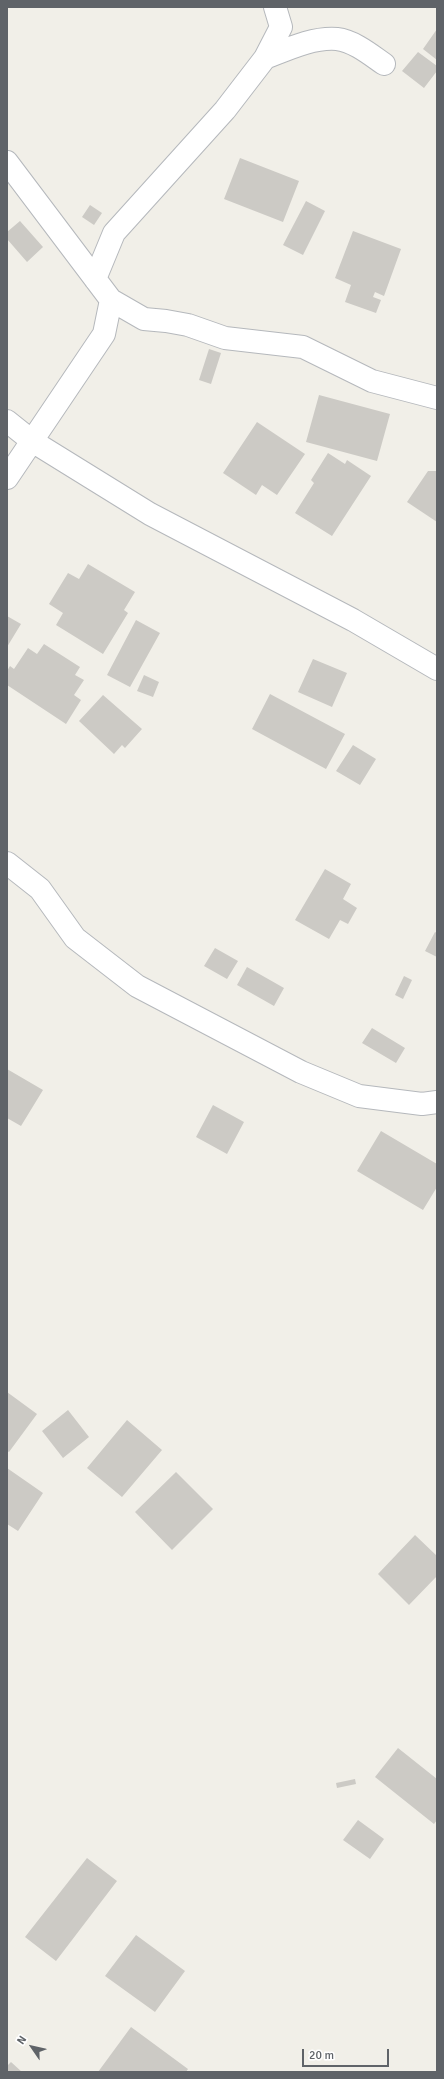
<!DOCTYPE html>
<style>
body{margin:0}
#map{position:relative;width:444px;height:2079px;overflow:hidden;background:#f1efe8;font-family:Signika,sans-serif}
canvas{display:block}
.frame{position:absolute;inset:0;border:8px solid #5f6368;pointer-events:none}
.north{position:absolute;left:12px;top:2027px;width:40px;height:40px;-webkit-text-stroke:3px #fff;paint-order:stroke;rotate:304deg;font-size:11px;font-weight:700;line-height:16px;text-align:center;color:#5f6368}
.north::after{content:'';display:block;margin:auto;width:14px;height:18px;background:#5f6368;clip-path:polygon(50% 0,100% 100%,50% 72%,0 100%)}
.scale{position:absolute;left:302px;top:2049px;width:87px;height:18px;box-sizing:border-box;border:2px solid #5f6368;border-top:0;padding-left:5px;font-size:12px;line-height:14px;white-space:nowrap;color:#5f6368;-webkit-text-stroke:3px #fff;paint-order:stroke}
</style>
<div id="map">
<canvas width="444" height="2079"></canvas>
<div class="frame"></div>
<div class="north">N</div>
<div class="scale">20 m</div>
</div>
<script>
const ctx = document.querySelector('canvas').getContext('2d');
ctx.lineJoin = 'round';
function fill(path, color) {
  ctx.fillStyle = color;
  ctx.fill(path, 'evenodd');
}
function stroke(path, color, width, dash) {
  ctx.strokeStyle = color;
  ctx.lineWidth = width;
  ctx.lineCap = dash ? 'butt' : 'round';
  ctx.setLineDash(dash || []);
  ctx.stroke(path);
}
fill(new Path2D(`
 M 437,29 L 437,60 L 423,49 Z
 M 418,52 L 437,66 L 437,71 L 424,88 L 402,71 Z
 M 240,158 L 299,181 L 283,222 L 224,199 Z
 M 306,201 L 325,211 L 303,255 L 283,245 Z
 M 90,205 L 102,213 L 94,225 L 82,217 Z
 M 20,221 L 43,247 L 27,262 L 7,239 L 7,232 Z
 M 353,231 L 401,249 L 384,296 L 375,292 L 373,297 L 381,300 L 376,313 L 345,302 L 351,285 L 335,278 Z
 M 209,349 L 221,353 L 211,384 L 199,380 Z
 M 319,395 L 390,414 L 377,461 L 306,442 Z
 M 257,422 L 305,454 L 277,495 L 262,485 L 256,495 L 223,473 Z
 M 328,453 L 345,464 L 347,460 L 371,476 L 332,536 L 295,513 L 314,483 L 311,480 Z
 M 428,471 L 437,471 L 437,522 L 407,502 Z
 M 88,564 L 135,592 L 124,610 L 128,613 L 103,654 L 56,625 L 63,613 L 49,604 L 68,573 L 79,579 Z
 M 7,616 L 21,624 L 7,647 Z
 M 136,620 L 160,633 L 130,687 L 107,675 Z
 M 44,644 L 80,667 L 75,675 L 84,680 L 74,695 L 81,700 L 66,724 L 7,685 L 7,671 L 10,666 L 14,669 L 28,648 L 37,654 Z
 M 313,659 L 347,673 L 332,707 L 298,692 Z
 M 144,675 L 159,682 L 153,697 L 137,691 Z
 M 270,694 L 345,734 L 326,769 L 252,729 Z
 M 103,695 L 142,729 L 125,748 L 122,745 L 114,754 L 79,721 Z
 M 353,745 L 376,759 L 360,785 L 336,771 Z
 M 325,869 L 351,884 L 343,899 L 357,908 L 348,924 L 340,920 L 329,939 L 295,920 Z
 M 435,932 L 437,933 L 437,957 L 425,951 Z
 M 215,948 L 238,961 L 227,979 L 204,966 Z
 M 247,967 L 284,988 L 274,1006 L 237,985 Z
 M 404,976 L 412,980 L 403,999 L 395,995 Z
 M 372,1028 L 405,1048 L 396,1063 L 362,1043 Z
 M 7,1069 L 43,1090 L 21,1126 L 7,1118 Z
 M 213,1105 L 244,1122 L 227,1154 L 196,1137 Z
 M 381,1131 L 437,1164 L 437,1187 L 423,1210 L 357,1171 Z
 M 7,1392 L 37,1414 L 9,1452 L 7,1451 Z
 M 68,1410 L 89,1437 L 63,1458 L 42,1431 Z
 M 127,1420 L 162,1450 L 122,1497 L 87,1468 Z
 M 7,1468 L 43,1493 L 18,1531 L 7,1524 Z
 M 176,1472 L 213,1509 L 172,1550 L 135,1512 Z
 M 415,1535 L 437,1556 L 437,1576 L 409,1605 L 378,1574 Z
 M 398,1748 L 437,1779 L 437,1820 L 434,1824 L 375,1777 Z
 M 355,1779 L 356,1784 L 337,1788 L 336,1783 Z
 M 358,1820 L 384,1839 L 370,1859 L 343,1840 Z
 M 87,1858 L 117,1881 L 56,1961 L 25,1937 Z
 M 136,1935 L 185,1971 L 155,2012 L 105,1976 Z
 M 131,2027 L 188,2069 L 186,2072 L 98,2072 Z
 M 11,2062 L 22,2072 L 7,2072 L 7,2066 Z`), '#cccac5');
const minor = new Path2D(`
 M 265,58 C 288,49 313,37 337,39 C 354,41 371,55 384,64
 M 7,162 L 111,300 L 144,319 L 166,321 L 188,325 L 225,338 L 303,347 L 372,381 L 437,398
 M 95,279 L 114,233 L 225,110 L 265,58 L 281,27 L 275,7
 M 7,421 L 32,441 L 150,514 L 353,620 L 437,669
 M 7,478 L 104,334 L 111,300
 M 7,863 L 40,889 L 75,938 L 137,986 L 301,1072 L 359,1096 L 422,1104 L 437,1102`);
stroke(minor, '#b5b8bc', 24);
stroke(minor, '#fff', 22);
</script>
